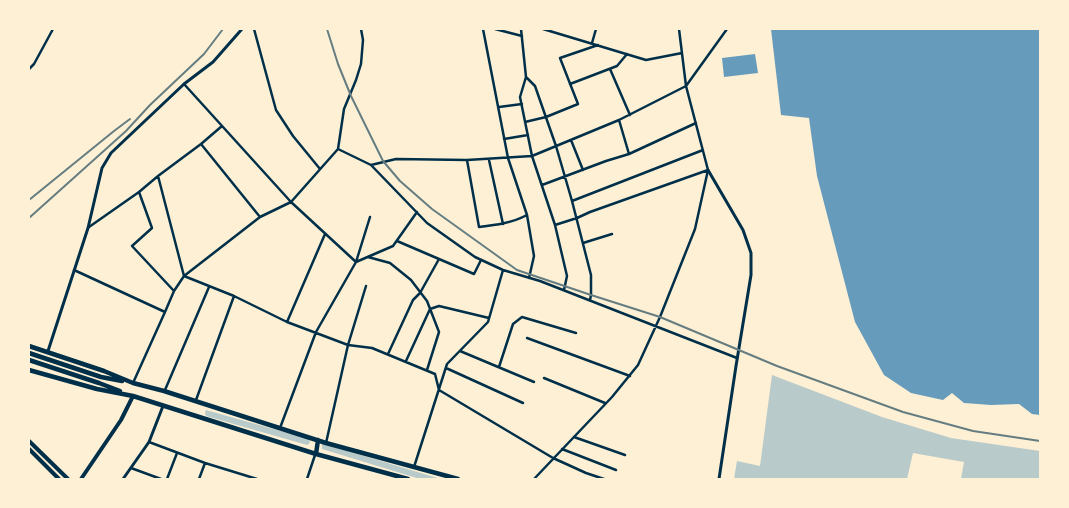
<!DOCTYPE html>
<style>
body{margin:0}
#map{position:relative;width:1069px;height:508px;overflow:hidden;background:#fdf0d5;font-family:"Alegreya Sans",sans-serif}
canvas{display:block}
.frame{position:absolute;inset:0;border:30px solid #fdf0d5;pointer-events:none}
</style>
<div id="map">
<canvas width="1069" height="508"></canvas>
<div class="frame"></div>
</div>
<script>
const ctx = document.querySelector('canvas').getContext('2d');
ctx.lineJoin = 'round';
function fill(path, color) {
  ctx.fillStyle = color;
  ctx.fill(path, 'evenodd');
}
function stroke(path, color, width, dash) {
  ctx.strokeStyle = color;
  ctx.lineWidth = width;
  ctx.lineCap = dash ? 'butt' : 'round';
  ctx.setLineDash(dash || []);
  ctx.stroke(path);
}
fill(new Path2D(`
 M 772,375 L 882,417 L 951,438 L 1040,451 L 1040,479 L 961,479 L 964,462 L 913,453 L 907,479 L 734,479 L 737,461 L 760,466 Z
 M 206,410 L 309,439 L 310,442 L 309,444 L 307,445 L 206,416 L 205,413 Z
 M 322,444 L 324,444 L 441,479 L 420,479 L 322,449 Z`), '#b9caca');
fill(new Path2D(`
 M 771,29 L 1040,29 L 1040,415 L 1032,414 L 1019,404 L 991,405 L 964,403 L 952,393 L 943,400 L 911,393 L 884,375 L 855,322 L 817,176 L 809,118 L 781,115 Z
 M 755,54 L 758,73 L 724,77 L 722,58 Z`), '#669bbc');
stroke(new Path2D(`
 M 254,29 L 276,110 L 293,136 L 320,169
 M 483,29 L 508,158 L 527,215 L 534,256 L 529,278
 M 495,29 L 522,36
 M 521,29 L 526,77 L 520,97 L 532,156 L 555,225 L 567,276 L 564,290
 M 543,29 L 646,60 L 682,53
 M 592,43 L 596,29
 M 29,69 L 34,64 L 53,29
 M 610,69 L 630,115
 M 526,77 L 535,86 L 556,146 L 572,201 L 591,275 L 591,295 L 590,300
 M 184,84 L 291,202 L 356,262 L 370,217
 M 570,84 L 617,66 L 627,54
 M 499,107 L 522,104
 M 619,120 L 629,154
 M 525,122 L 546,117 L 578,104 L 560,58 L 598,45
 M 504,139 L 528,135
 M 571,140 L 583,170
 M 201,144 L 260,217
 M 338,149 L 371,165 L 396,159 L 467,160 L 532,156 L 619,120 L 686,86 L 727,29
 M 467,160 L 479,227 C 496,225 512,223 527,215
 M 489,160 L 503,224
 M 371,165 L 427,223 L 475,257 L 503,270 L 540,281 L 737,358
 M 158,176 L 184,276 L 234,296 L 287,322 L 348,345 L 372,348 L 435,374 L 439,390 L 553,458 L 586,473 L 604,479
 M 542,185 L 606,161 L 629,154 L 696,123
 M 139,192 L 152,228 L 132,246 L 174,291
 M 572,201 L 703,150
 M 555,225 L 577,218 L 590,212 L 708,170
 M 89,227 L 139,192 L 158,176 L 201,144 L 222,126
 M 397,241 L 474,274 L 481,260
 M 583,243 L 612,234
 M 368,257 L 390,263 L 411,280 L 427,301 L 439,332 L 427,370
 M 74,270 L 165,312
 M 287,322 L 325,234
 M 527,338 L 630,376
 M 460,351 L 534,382
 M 388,354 L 413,300 L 420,293 L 439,259
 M 406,361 L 430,309 L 439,306 L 489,318
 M 499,367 L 513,324 L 522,317 L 576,333
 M 446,368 L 523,403
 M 544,378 L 605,403
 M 133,383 L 165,312 L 174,291 L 184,276 L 260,217 L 291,202 L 338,149 L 344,109 L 356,80 L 361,64 L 363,40 L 361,29
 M 165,390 L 209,287
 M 196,400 L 234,296
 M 280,428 L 316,332 L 356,262 L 393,246 L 417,212
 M 574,437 L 625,455
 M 149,442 L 205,463 L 257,479
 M 326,443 L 348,345 L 366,286
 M 562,449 L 616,470
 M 414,467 L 447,364 L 488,322 L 503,270
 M 131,468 L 161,479
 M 167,479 L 177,453
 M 199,479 L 205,463
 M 307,479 L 315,455
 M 534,479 L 612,397 L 638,365 L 660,317 L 695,229 L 708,170 L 686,86 L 679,29`), '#003049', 2.5);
stroke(new Path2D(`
 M 708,170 L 743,230 L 751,253 L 751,275 L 736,366 L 719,479
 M 48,351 L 88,228 L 102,168 L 111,153 L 184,84 L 213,62 L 242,29
 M 123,479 L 149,442 L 163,406`), '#003049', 3);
stroke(new Path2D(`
 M 29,441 L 68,479
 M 29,449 L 59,479
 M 81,479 L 121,420 L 133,396`), '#003049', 4);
stroke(new Path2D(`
 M 29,346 L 104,371 L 133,383 L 164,391 L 326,443 L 458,479
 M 29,353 L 101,377 L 122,381
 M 29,360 L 99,383 L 120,391
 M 29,370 L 97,389 L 133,396 L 316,454 L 408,479
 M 316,454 L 318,440`), '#003049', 4.5);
stroke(new Path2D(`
 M 327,29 L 338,64 L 351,96 L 383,161 L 400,181 L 432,209 L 517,270 L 591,295 L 660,317 L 777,366 L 903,412 L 973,431 L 1040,441
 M 29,200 L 114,131 L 130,119
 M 29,218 L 126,131 L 150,105 L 204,54 L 223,29`), '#657d81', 2);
</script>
